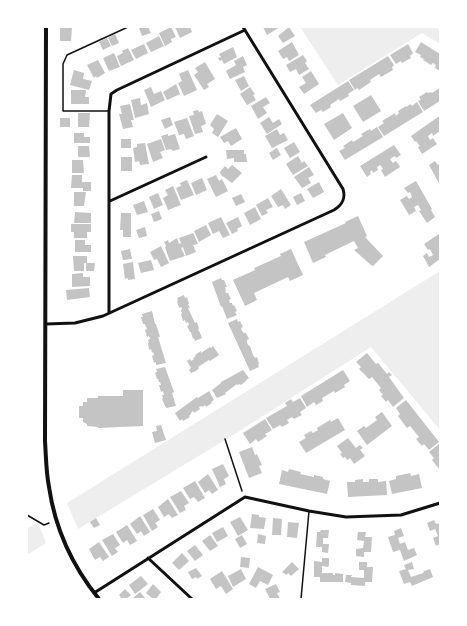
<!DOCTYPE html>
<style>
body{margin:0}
#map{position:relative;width:467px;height:626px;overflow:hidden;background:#fff;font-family:"DM Sans",sans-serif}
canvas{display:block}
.frame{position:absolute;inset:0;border:28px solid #fff;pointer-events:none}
</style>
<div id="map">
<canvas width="467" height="626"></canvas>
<div class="frame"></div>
</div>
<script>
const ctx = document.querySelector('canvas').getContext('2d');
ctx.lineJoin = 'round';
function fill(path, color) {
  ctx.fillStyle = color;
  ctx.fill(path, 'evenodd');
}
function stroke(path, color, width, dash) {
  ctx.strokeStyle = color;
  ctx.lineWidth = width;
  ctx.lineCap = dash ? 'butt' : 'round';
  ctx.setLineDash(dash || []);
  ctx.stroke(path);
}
fill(new Path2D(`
 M 300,27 L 436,27 L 440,30 L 440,44 L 422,33 L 338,85 Z
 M 440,271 L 440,430 L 371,347 L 230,437 L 78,529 L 67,503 Z
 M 38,522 L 46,543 L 27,555 L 27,529 Z`), '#eee');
fill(new Path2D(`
 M 60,27 L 72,27 L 71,41 L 60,41 Z
 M 142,27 L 148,27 L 151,33 L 142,36 L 139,28 Z
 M 171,27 L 176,37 L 171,39 L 172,42 L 165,46 L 159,33 Z
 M 175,27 L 190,27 L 192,32 L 180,38 Z
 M 263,27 L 280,27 L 267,35 Z
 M 289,27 L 295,36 L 283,43 L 278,36 Z
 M 115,34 L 119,43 L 112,46 L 108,38 Z
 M 159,36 L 164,46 L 151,52 L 146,43 Z
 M 107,38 L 111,46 L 103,50 L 99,42 Z
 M 292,42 L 299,55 L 289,61 L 287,57 L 283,59 L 278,51 Z
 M 421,42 L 440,54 L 440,71 L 435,68 L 436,65 L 433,63 L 431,65 L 423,60 L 424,59 L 420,57 L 421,55 L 415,52 Z
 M 144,44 L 148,53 L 136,59 L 131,50 Z
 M 408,44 L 413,53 L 410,56 L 411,58 L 402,63 L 401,61 L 396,64 L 390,55 Z
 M 233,47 L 237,57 L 224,64 L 222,60 L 220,61 L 218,58 L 221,57 L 219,54 Z
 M 128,48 L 134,60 L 121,66 L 117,56 L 123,53 L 122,51 Z
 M 114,53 L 120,67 L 109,71 L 103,58 Z
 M 303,55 L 307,61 L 305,63 L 309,69 L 299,75 L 296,69 L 290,72 L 286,65 Z
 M 243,56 L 247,65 L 243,67 L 245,72 L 230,79 L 226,71 L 236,65 L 234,61 Z
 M 388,56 L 394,65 L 392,67 L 393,70 L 381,77 L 379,74 L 370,80 L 371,82 L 359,90 L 357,88 L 355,90 L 349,80 Z
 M 98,60 L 105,73 L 97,78 L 96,76 L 94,78 L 87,65 Z
 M 205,62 L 215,79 L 207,84 L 209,87 L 204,90 L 194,75 L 198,72 L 195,68 Z
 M 74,70 L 84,73 L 83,79 L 92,81 L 89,90 L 70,85 Z
 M 188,70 L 197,90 L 184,96 L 178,83 L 182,81 L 179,74 Z
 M 311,71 L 319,84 L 304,94 L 299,87 L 306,83 L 302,77 Z
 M 244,76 L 249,86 L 241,91 L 235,80 Z
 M 348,81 L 354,90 L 348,94 L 349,96 L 340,101 L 339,99 L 330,105 L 331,107 L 323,112 L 321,110 L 316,113 L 310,105 Z
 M 176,84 L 180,94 L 167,100 L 163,92 Z
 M 151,87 L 154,94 L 161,91 L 165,100 L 151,107 L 144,90 Z
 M 250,87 L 255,94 L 253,95 L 256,100 L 247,105 L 240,94 Z
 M 440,88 L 440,101 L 424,111 L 418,101 L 421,100 L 419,97 L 427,92 L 428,93 L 431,92 L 432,93 Z
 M 71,90 L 86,90 L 85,97 L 89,97 L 89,104 L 71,104 Z
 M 371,95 L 381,111 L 363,122 L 353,106 Z
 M 266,97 L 270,103 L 263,107 L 267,113 L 258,119 L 251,106 Z
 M 140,98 L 141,105 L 147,103 L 149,114 L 135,118 L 131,100 Z
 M 417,102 L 423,112 L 384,136 L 378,127 L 384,123 L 382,121 L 395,113 L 396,116 L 399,113 L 398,111 L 406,106 L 406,107 L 411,104 L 412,106 Z
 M 130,104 L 134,120 L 131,120 L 133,127 L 123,129 L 119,114 L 122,114 L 120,106 Z
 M 198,110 L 199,112 L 202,111 L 206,124 L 201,126 L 203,132 L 195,134 L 189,116 L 194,115 L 193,111 Z
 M 78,113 L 90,113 L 89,127 L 78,127 Z
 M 343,113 L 352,128 L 334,140 L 324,124 Z
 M 217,114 L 228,121 L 218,137 L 212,133 L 214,129 L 210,125 Z
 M 170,117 L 173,125 L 165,129 L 161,120 Z
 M 269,117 L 273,123 L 279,119 L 282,124 L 267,134 L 260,123 Z
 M 438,117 L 440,117 L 440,131 L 433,136 L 432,133 L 428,136 L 430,140 L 433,138 L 437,144 L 422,154 L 418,147 L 420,146 L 416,141 L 415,142 L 411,136 Z
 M 60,118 L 70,118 L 70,127 L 60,127 Z
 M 187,118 L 194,136 L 186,139 L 184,134 L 179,135 L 174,122 Z
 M 377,127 L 383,137 L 345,160 L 339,151 L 345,148 L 343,146 L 352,140 L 353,142 L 363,136 L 361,134 L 370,129 L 371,131 Z
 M 236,128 L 242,139 L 231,146 L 228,141 L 224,143 L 220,137 Z
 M 277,129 L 280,135 L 284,133 L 288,140 L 272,148 L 265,136 Z
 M 74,133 L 84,133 L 84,137 L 90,137 L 90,143 L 74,143 Z
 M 168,134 L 168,136 L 175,134 L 180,149 L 173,151 L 171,149 L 166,150 L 161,136 Z
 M 121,139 L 131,139 L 131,148 L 121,148 Z
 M 161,139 L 165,150 L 160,152 L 163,158 L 153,162 L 147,144 Z
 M 294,142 L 300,152 L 290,158 L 284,148 Z
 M 145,143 L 149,164 L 140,165 L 139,161 L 135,162 L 133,148 L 137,147 L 137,144 Z
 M 394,145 L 401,155 L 396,158 L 395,156 L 390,159 L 393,163 L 396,161 L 400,167 L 385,177 L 381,170 L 383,169 L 380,165 L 377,167 L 378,170 L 373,173 L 372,170 L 370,172 L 371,174 L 367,177 L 360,166 Z
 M 78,146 L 89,146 L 90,157 L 78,157 Z
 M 277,148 L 281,155 L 273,160 L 269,153 Z
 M 226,150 L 244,150 L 244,154 L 246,154 L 247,162 L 234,162 L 234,158 L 227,159 Z
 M 298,156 L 302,163 L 304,161 L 308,166 L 293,175 L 286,164 Z
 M 121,157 L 132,157 L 132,171 L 121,171 Z
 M 72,160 L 83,160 L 84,173 L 72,173 Z
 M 435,161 L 438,165 L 440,163 L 440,185 L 429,165 Z
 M 232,165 L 242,173 L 232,183 L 221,175 L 220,172 L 225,166 L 228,169 Z
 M 309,167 L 314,175 L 308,178 L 311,183 L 302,188 L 294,177 Z
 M 72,175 L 82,175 L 82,182 L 91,182 L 91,191 L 83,191 L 83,188 L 71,188 Z
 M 216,175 L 219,181 L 222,179 L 228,191 L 216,197 L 207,179 Z
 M 202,178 L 207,190 L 196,195 L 191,183 Z
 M 187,180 L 194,195 L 181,200 L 176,188 L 181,186 L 180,183 Z
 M 416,181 L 432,209 L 431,210 L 435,217 L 427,223 L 419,211 L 421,210 L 418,205 L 414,207 L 416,211 L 409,215 L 400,200 L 407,196 L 409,199 L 412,197 L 410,192 L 408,193 L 404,188 Z
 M 319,182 L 324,192 L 313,198 L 307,189 Z
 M 173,186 L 181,205 L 168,210 L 163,198 L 168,195 L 165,190 Z
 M 281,189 L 291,205 L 285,209 L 283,205 L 278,207 L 271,196 Z
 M 74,192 L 86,192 L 84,206 L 74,206 Z
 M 158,193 L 163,205 L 154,209 L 149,197 Z
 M 301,193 L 305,201 L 297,205 L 293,197 Z
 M 241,194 L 245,202 L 236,206 L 232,198 Z
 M 268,198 L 273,207 L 266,210 L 268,213 L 262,216 L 256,205 Z
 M 144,201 L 148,212 L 137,215 L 133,205 Z
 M 255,207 L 261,219 L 250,225 L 244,213 Z
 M 159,211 L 162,219 L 154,222 L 151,214 Z
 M 75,212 L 91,213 L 91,223 L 74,223 Z
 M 121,213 L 131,213 L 131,237 L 123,237 L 123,230 L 120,230 Z
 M 358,216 L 367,236 L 365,237 L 383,256 L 373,266 L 371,265 L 354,250 L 358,248 L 354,241 L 325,255 L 326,257 L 313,263 L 304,242 L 346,223 L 345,222 Z
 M 221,217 L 230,235 L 223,238 L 219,231 L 213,234 L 208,223 Z
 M 238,217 L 242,226 L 237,229 L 238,231 L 232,234 L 226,223 Z
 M 71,224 L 91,224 L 91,232 L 87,232 L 87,238 L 74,238 L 74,232 L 71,232 Z
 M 206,225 L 211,235 L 199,242 L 194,231 Z
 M 145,227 L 147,236 L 139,238 L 136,230 Z
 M 193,233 L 198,244 L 193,245 L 196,252 L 186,256 L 183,247 L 181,248 L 185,256 L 170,261 L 165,247 L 166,246 L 164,242 L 168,240 L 169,243 L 177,238 L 179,244 L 181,243 L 179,238 Z
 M 439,234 L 440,236 L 440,259 L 429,267 L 423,256 L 427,253 L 429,257 L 433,255 L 430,249 L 428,250 L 424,244 Z
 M 75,240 L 85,240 L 85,245 L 91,245 L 91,252 L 75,252 Z
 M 161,246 L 169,263 L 161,267 L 157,259 L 154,260 L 150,252 Z
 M 130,249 L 132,259 L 123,260 L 121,251 Z
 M 291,249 L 303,275 L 290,281 L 288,277 L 254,293 L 257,300 L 245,306 L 233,280 L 255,270 L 254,268 L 281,256 L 280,254 Z
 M 73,256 L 87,256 L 87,263 L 84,263 L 84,271 L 74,271 Z
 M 151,260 L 154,270 L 141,273 L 138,263 Z
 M 133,262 L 135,279 L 128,280 L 128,278 L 125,279 L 123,264 Z
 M 86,263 L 95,263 L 94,271 L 86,271 Z
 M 83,273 L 83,277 L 90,277 L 90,286 L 72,287 L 72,274 Z
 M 221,278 L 222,280 L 224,280 L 227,287 L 225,287 L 226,291 L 225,291 L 226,293 L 228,293 L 231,299 L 229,300 L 230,303 L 232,303 L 233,306 L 234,305 L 237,311 L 235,312 L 237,315 L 227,319 L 222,306 L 221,307 L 212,282 Z
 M 89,288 L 90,297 L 67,300 L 66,290 Z
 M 184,295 L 185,298 L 187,297 L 189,304 L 188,304 L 190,308 L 188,308 L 195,323 L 197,322 L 199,329 L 198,329 L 201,335 L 202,338 L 195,341 L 194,338 L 193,339 L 191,332 L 190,332 L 187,326 L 189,325 L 188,322 L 186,323 L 185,320 L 183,321 L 181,314 L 182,314 L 181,310 L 182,309 L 181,307 L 179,308 L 177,301 L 178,301 L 177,298 Z
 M 152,311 L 155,324 L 156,324 L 160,337 L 158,337 L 166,363 L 156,365 L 156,362 L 154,363 L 152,356 L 154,355 L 153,352 L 152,353 L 151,349 L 149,350 L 148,343 L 149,343 L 148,340 L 150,339 L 149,336 L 147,337 L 145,330 L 147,329 L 146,327 L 145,324 L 143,324 L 141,317 L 143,317 L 142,314 Z
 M 237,319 L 238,322 L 240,321 L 243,327 L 241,328 L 242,331 L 244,333 L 246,333 L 249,339 L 247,340 L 247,343 L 249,346 L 250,346 L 253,355 L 255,358 L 257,357 L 259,364 L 258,365 L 259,367 L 250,371 L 228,323 Z
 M 213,346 L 219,355 L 210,361 L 209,360 L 198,367 L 199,368 L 196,371 L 191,373 L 189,370 L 191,368 L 187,361 L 190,359 L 191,361 L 194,359 L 193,358 L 196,356 L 195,355 L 201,351 L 201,353 L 210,347 L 211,348 Z
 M 367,353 L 376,364 L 378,363 L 387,374 L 389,372 L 392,375 L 389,377 L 404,398 L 393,407 L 388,400 L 386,402 L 381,396 L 383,395 L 379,390 L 381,388 L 372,377 L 369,379 L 359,369 L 361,367 L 356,362 Z
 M 165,367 L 174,392 L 172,393 L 176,406 L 166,408 L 162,399 L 163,398 L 162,395 L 164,395 L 163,391 L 161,392 L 159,385 L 161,385 L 160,382 L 159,382 L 158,379 L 157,379 L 155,373 L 157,372 L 156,369 Z
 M 243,370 L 249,378 L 246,380 L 246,381 L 241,385 L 240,384 L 237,385 L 237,384 L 225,393 L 226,394 L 217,398 L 212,390 L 221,383 L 221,382 Z
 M 343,370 L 350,381 L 344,385 L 345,387 L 335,393 L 334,391 L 322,398 L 323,401 L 316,405 L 314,402 L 307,407 L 301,396 Z
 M 123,390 L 143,390 L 143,426 L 98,428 L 98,427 L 87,426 L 87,424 L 83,422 L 83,418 L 79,418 L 79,406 L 83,406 L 83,402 L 87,402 L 87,398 L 98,398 L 98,396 L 123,396 Z
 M 209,391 L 214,400 L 211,402 L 212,403 L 206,407 L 205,405 L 203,407 L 202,406 L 199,407 L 200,409 L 194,413 L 193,411 L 191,413 L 191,414 L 189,416 L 190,417 L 183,421 L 182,419 L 180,421 L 175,413 L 197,397 L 198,398 Z
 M 300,398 L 306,408 L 300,412 L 302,415 L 294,419 L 292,417 L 287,420 L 289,423 L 282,427 L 280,425 L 273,429 L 266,418 L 287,406 L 285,403 L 291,399 L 293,402 Z
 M 406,400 L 439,442 L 429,450 L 424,444 L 422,446 L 416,439 L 419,437 L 410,426 L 407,428 L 398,416 L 400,414 L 396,408 Z
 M 382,412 L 392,426 L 367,445 L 357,431 L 364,426 L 366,428 L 377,420 L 375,417 Z
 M 338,418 L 345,430 L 306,453 L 299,442 L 306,438 L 304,435 L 311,431 L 313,433 L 318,430 L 317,428 L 330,420 L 331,422 Z
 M 265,419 L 272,430 L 265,434 L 267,436 L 258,442 L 256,439 L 250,444 L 243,433 Z
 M 161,425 L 166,440 L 155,443 L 152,432 L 157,431 L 156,426 Z
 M 348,438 L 356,448 L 360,445 L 363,448 L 360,450 L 365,456 L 354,464 L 350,458 L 347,460 L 345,457 L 343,458 L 340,454 L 342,453 L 337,446 Z
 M 440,443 L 440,470 L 432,460 L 434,458 L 429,452 Z
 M 252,447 L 255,455 L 257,454 L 262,465 L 259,466 L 262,473 L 249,478 L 239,452 Z
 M 223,464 L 229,476 L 224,479 L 226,484 L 220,487 L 212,469 Z
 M 289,469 L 301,472 L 300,474 L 314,477 L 314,475 L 323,477 L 323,479 L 330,481 L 327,494 L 279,484 L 282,470 L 288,472 Z
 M 410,473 L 411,476 L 419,474 L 422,488 L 392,494 L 389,481 L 396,479 L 396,476 Z
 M 208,474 L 218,490 L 212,494 L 209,490 L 205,493 L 198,482 Z
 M 363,479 L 363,482 L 369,482 L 369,479 L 378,479 L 378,482 L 386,481 L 387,495 L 348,497 L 347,482 L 355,482 L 355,480 Z
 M 195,481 L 205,498 L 198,502 L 194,497 L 190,499 L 183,488 Z
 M 181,491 L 189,503 L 184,506 L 186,510 L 180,513 L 170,497 Z
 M 168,499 L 178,515 L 172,518 L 169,514 L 164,517 L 158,507 Z
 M 153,509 L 160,520 L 155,523 L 158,527 L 152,531 L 143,515 Z
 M 252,514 L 259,515 L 259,517 L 266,518 L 264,529 L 250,528 Z
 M 140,516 L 150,532 L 144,536 L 141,531 L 137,534 L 130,524 Z
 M 240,517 L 248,530 L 238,536 L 230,522 Z
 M 96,518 L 100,525 L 94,528 L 90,522 Z
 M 273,518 L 282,519 L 281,535 L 272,535 Z
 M 434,520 L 436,524 L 440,523 L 440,544 L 436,546 L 433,538 L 438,536 L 435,529 L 430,531 L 427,523 Z
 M 288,522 L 299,523 L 297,538 L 287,537 Z
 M 127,525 L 137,541 L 130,545 L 127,540 L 123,543 L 116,532 Z
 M 223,527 L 228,536 L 217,542 L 212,533 Z
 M 401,528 L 404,536 L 398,538 L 400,544 L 405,542 L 408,550 L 414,548 L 417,555 L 404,561 L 400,550 L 393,552 L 388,537 L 395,535 L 394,531 Z
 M 321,530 L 329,530 L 328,538 L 323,538 L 323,544 L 329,544 L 328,553 L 322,552 L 322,547 L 316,547 L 317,532 L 320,532 Z
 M 358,532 L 366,532 L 365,537 L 372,537 L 371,552 L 364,552 L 364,557 L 356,556 L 356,549 L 363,548 L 364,541 L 357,540 Z
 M 113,534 L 120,545 L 115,548 L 118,552 L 112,556 L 102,540 Z
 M 258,534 L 266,536 L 265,544 L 257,543 Z
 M 210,535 L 218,546 L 210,551 L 202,541 Z
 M 242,535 L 247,544 L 240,548 L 235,539 Z
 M 99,542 L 109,557 L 103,561 L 100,557 L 95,560 L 89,549 Z
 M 195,545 L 203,555 L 195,561 L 187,551 Z
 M 182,553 L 189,561 L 179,570 L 172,563 Z
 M 241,557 L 250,558 L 249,568 L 240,567 Z
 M 322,558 L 329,558 L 329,565 L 328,567 L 322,566 L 322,573 L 333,573 L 333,575 L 335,575 L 335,573 L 343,574 L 343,582 L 320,582 L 320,577 L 314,577 L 314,561 L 322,562 Z
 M 292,562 L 299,569 L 291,576 L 288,573 L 287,575 L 285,574 L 282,572 Z
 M 359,562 L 367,562 L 367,567 L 373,567 L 372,582 L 365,582 L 365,586 L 351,585 L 351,583 L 345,582 L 346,575 L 352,575 L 351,577 L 364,578 L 364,570 L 359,570 Z
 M 412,562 L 414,569 L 408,570 L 411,577 L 423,573 L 424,571 L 430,569 L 433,577 L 412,586 L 410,582 L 404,584 L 399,571 L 406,569 L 404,565 Z
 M 258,567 L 273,575 L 268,585 L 260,581 L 256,588 L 249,584 Z
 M 196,568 L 202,576 L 197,579 L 196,577 L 192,579 L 188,572 Z
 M 241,569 L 246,579 L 233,587 L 228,576 Z
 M 222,571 L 233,589 L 226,594 L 221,586 L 216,589 L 210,579 Z
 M 141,576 L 148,584 L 135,594 L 129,585 Z
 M 153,584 L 161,592 L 156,599 L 153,599 L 146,593 Z
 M 276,584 L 280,592 L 277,593 L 280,599 L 270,599 L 265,589 Z
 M 125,589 L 131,595 L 126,599 L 122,599 L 119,595 Z
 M 140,592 L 146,599 L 134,599 L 133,598 Z`), '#c4c4c4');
stroke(new Path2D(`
 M 225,439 L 242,491
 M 27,515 L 44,525 L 49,523`), '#111', 1.5);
stroke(new Path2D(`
 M 109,111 L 63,111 L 63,64 L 67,55 L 128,27
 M 301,599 L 309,511`), '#111', 1.5);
stroke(new Path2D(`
 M 110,201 L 206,157
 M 109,313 L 109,111 L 111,94 L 117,90 L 245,30
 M 46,324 L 75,323 L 103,316 L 334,210 C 342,205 346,199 343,189 L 243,27
 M 148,558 L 192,599
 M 94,593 L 245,497 L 309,511 L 346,517 L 401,515 L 440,503`), '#111', 3);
stroke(new Path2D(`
 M 46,27 L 45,441 C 46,456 46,472 49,487 C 55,528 73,567 99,599`), '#111', 4);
</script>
